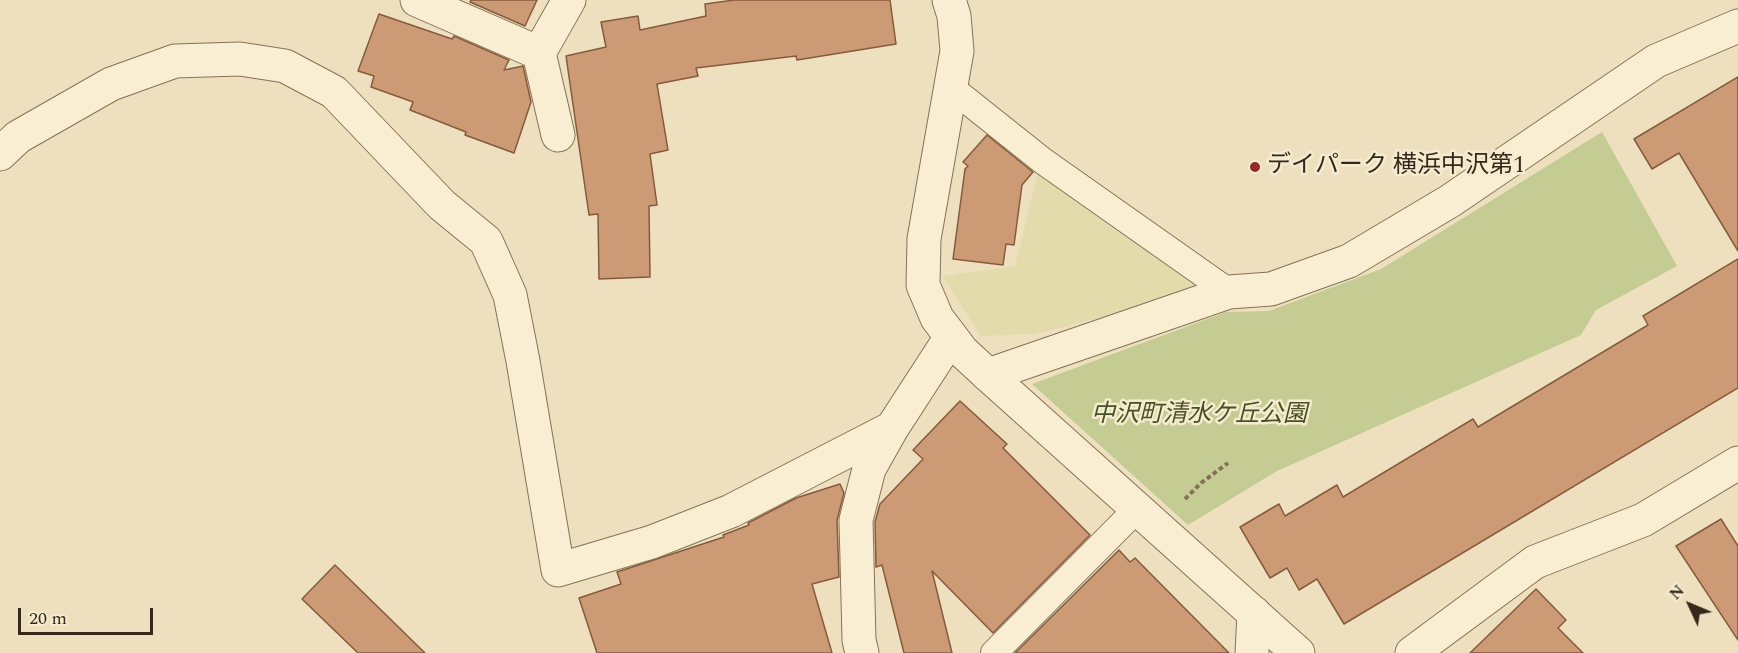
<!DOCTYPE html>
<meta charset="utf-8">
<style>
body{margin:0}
#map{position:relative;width:1738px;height:653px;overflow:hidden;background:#eee0bf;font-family:Spectral,serif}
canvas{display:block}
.north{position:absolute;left:1660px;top:575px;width:60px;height:60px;-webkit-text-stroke:4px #f5ebcf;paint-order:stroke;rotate:314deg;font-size:16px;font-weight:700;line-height:24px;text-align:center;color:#36291c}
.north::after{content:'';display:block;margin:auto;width:21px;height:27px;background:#36291c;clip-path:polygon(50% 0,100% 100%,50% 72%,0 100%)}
.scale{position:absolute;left:18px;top:608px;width:135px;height:27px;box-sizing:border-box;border:3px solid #36291c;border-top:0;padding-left:8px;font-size:18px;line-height:21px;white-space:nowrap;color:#36291c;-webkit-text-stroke:4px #f5ebcf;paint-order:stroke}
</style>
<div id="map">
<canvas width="1738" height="653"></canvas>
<div class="north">N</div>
<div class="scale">20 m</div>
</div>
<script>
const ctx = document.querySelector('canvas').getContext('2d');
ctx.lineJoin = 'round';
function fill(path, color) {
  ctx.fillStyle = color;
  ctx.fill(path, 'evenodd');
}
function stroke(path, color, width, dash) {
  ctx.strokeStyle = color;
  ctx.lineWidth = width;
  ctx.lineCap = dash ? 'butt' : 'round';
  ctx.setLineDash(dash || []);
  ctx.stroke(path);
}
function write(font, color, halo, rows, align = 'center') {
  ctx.font = font + ' Spectral,"Noto Sans JP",serif';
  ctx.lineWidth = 5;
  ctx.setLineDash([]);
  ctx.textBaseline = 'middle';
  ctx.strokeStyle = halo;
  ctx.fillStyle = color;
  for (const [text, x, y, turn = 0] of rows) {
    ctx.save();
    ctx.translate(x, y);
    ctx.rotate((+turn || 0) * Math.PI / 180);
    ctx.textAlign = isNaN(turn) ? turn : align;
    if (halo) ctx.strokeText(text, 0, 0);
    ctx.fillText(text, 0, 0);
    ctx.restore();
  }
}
fill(new Path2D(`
 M 1039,169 L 1213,289 L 1036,334 L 981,336 L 942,276 L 1015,266 Z`), '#e3dbac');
fill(new Path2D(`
 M 1602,132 L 1677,266 L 1596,310 L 1581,335 L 1277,471 L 1188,525 L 1032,384 L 1226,312 L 1269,311 L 1381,269 Z`), '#c4cc93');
const building = new Path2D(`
 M 471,0 L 537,0 L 525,26 L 470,2 Z
 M 734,0 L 890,0 L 896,44 L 797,60 L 796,56 L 696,68 L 698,76 L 657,84 L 668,150 L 650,154 L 657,205 L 649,206 L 650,277 L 599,279 L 598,214 L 589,215 L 566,56 L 606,47 L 601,22 L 638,16 L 640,30 L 706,16 L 705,4 Z
 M 379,14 L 452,39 L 454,36 L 509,60 L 504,70 L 523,66 L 531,102 L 514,153 L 465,135 L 466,132 L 410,110 L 413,102 L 371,87 L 374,76 L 358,71 Z
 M 1738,77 L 1738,251 L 1679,153 L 1652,169 L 1634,139 Z
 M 987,135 L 1033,172 L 1022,185 L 1014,245 L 1006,244 L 1003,265 L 953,259 L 965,169 L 968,166 L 963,162 Z
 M 1738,259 L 1738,388 L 1344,624 L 1317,579 L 1299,590 L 1287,568 L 1270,578 L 1240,527 L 1279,504 L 1285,516 L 1337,485 L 1343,497 L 1473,419 L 1478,427 L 1648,325 L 1643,316 Z
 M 960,401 L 1007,444 L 1003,448 L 1090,535 L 993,633 L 932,571 L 952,653 L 904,653 L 882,565 L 876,567 L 875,522 L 880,504 L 923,459 L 913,450 Z
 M 840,484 L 844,493 L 837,520 L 839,577 L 812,584 L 832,653 L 597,653 L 579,598 L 621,584 L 617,572 L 724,537 L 723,535 L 749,525 L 748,523 L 796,498 Z
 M 1721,519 L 1738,546 L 1738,640 L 1676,546 Z
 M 1119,550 L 1130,562 L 1135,558 L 1229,653 L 1015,653 Z
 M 335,565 L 425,653 L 358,653 L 302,599 Z
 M 1536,589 L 1566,620 L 1558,628 L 1583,653 L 1470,653 Z`);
fill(building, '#cc9a75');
stroke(building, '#865b3d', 1.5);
const service = new Path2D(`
 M 950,87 L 1043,161 L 1229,292
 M 994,653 L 1137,509`);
const minor = new Path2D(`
 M 417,0 L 539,53
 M 558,135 L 539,53 L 569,0
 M 0,154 L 18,137 L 111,84 L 175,61 L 240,59 L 285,66 L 334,92 L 442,205 L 486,241 L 510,295 L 523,361 L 558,570 L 652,542 L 731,511 L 892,428
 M 988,375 L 1229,292 L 1271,289 L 1349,261 L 1450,201 L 1656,61 L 1738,26
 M 862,653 L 859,640 L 856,520 L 869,469 L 892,428 L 951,337
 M 1252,653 L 1254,613
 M 1412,653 L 1535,562 L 1643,520 L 1738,463`);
const tertiary = new Path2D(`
 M 949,0 L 954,16 L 957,51 L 924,239 L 923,285 L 937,318 L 962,351 L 988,375 L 1298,653`);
stroke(service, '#867157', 28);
stroke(minor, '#867157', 35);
stroke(tertiary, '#867157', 35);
stroke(new Path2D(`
 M 1185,499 L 1201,483 L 1228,463`), '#867157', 4, [4.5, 3]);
stroke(service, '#f9eed2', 26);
stroke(minor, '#f9eed2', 33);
stroke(tertiary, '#f9eed2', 33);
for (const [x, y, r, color] of [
 [1255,167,6,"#962827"]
]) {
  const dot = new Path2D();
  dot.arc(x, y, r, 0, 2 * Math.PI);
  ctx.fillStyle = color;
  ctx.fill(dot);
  stroke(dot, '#f5ebcf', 2);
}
write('24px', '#36291c', '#f5ebcf', [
 ["デイパーク 横浜中沢第1",1267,167]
], 'left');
write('italic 24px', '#465223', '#f5ebcf', [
 ["中沢町清水ケ丘公園",1199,416]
]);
</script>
